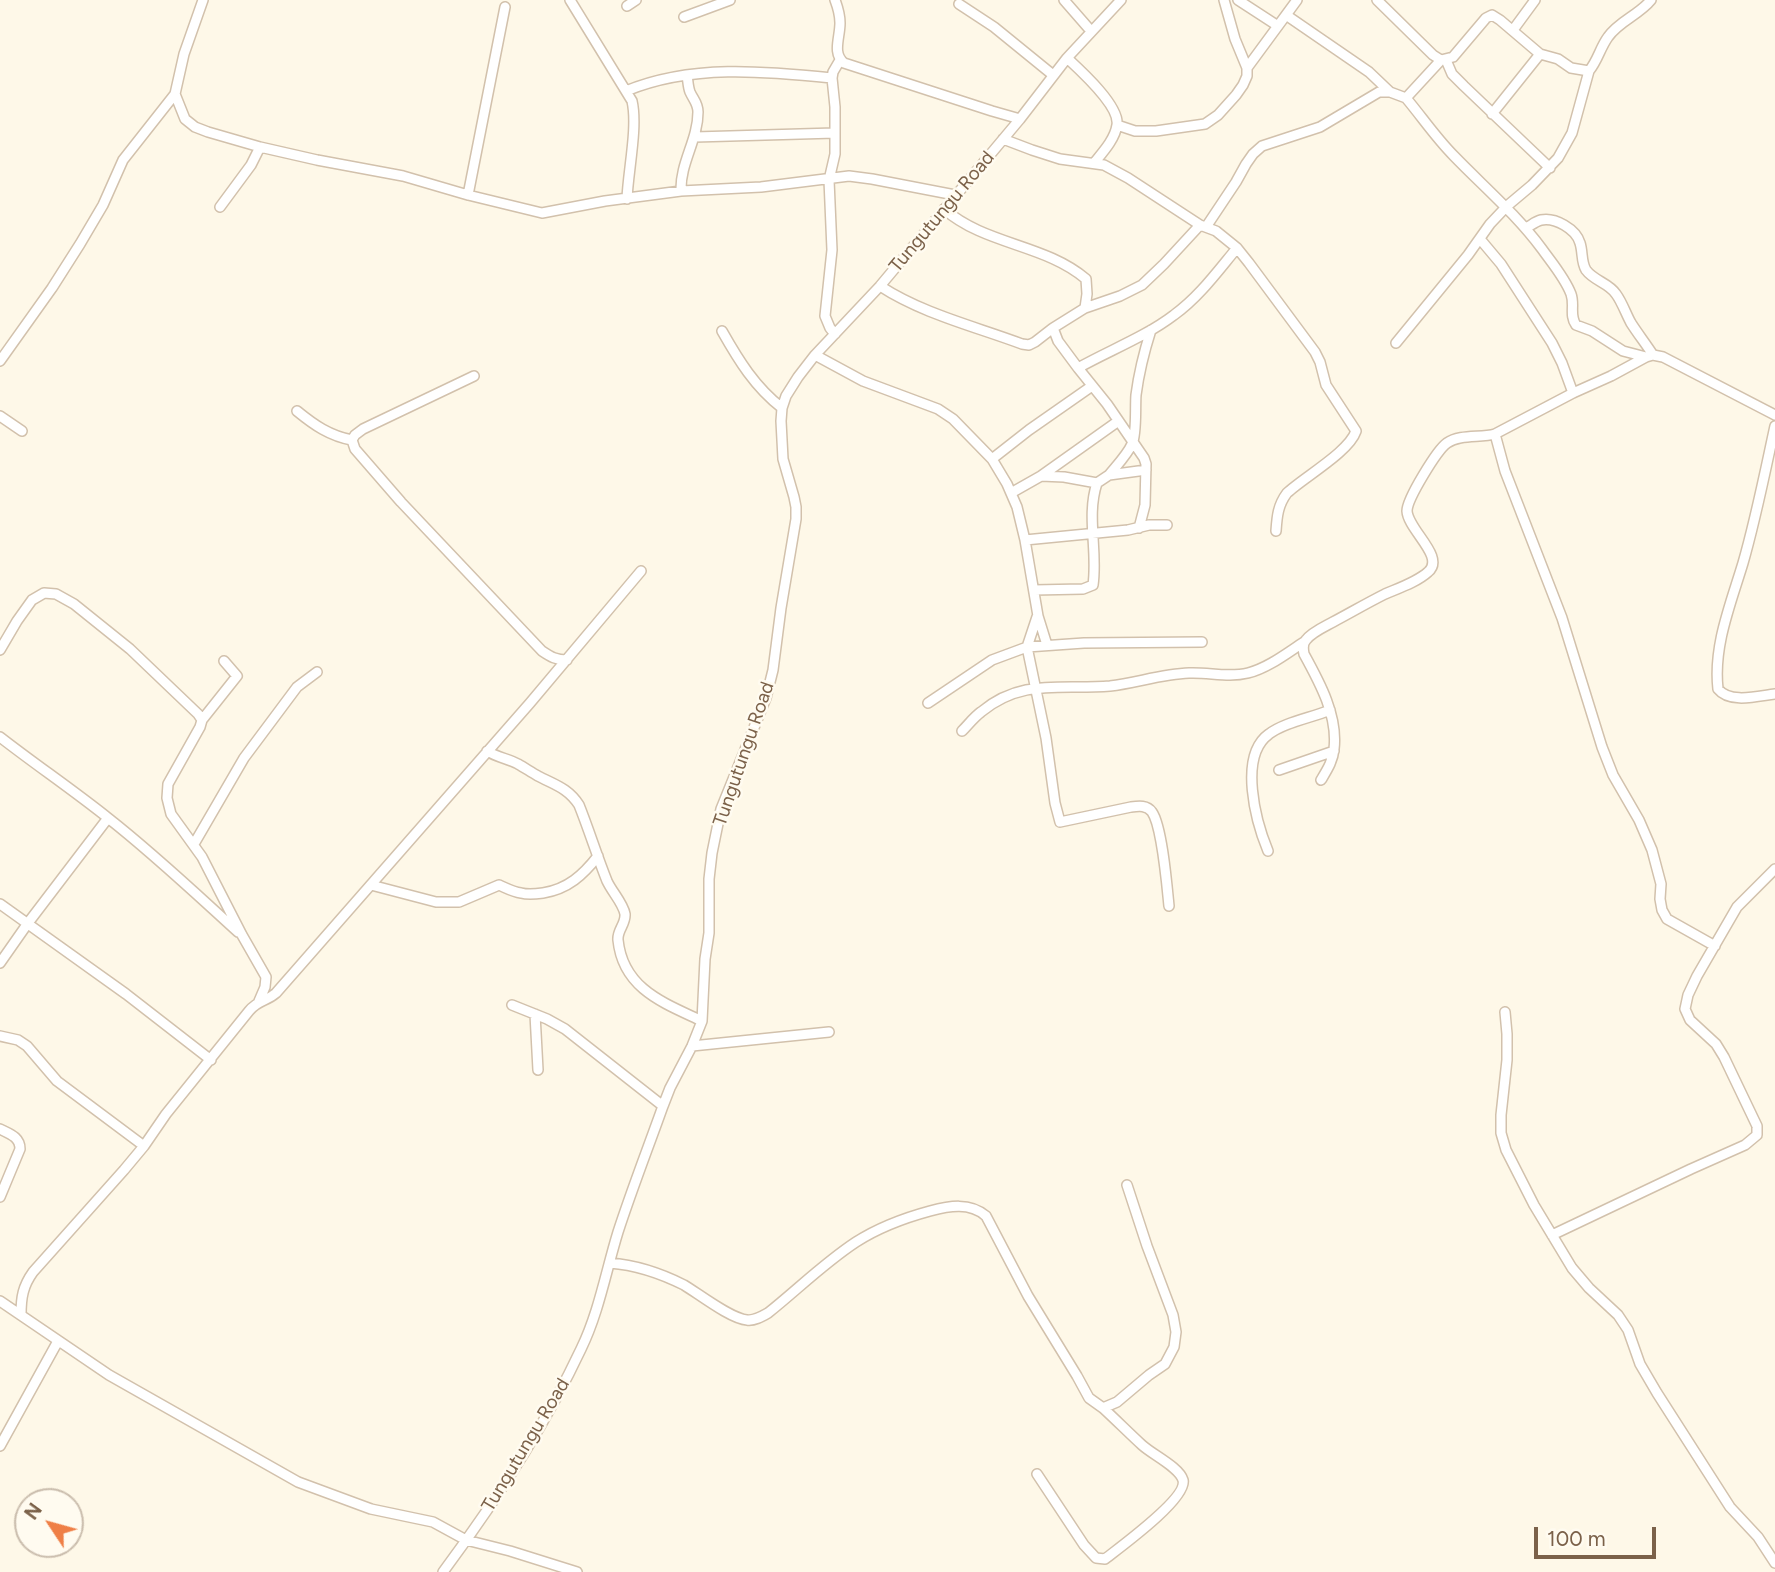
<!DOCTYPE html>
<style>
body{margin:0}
#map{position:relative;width:1775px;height:1572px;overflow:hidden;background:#fef8e8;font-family:Figtree,sans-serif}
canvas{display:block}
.north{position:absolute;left:14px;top:1488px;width:70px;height:70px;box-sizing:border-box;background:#fffbf0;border:2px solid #cabdad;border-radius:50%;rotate:306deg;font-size:19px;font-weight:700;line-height:28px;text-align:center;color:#7b6149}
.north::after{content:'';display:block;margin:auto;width:24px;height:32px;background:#ef7f46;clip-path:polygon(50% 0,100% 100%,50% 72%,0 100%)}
.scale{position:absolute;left:1534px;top:1527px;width:122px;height:32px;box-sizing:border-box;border:4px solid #7b6149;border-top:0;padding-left:9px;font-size:21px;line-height:24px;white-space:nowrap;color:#7b6149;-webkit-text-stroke:5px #fffbf0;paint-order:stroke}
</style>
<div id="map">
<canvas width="1775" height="1572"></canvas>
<div class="north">N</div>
<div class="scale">100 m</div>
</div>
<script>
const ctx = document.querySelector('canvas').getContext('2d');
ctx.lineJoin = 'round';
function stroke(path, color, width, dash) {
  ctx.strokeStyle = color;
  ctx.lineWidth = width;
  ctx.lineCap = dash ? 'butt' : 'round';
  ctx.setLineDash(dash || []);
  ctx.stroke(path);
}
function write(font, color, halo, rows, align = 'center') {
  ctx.font = font + ' Figtree,sans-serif';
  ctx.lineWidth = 5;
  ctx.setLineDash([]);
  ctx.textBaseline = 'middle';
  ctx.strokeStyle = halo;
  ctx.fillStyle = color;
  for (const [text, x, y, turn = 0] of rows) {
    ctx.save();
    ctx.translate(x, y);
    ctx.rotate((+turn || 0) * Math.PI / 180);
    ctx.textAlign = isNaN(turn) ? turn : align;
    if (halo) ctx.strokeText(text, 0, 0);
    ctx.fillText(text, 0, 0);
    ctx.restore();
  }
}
const street = new Path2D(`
 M 570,0 L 632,101 C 638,127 628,171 627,199
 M 835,0 C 838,8 840,15 840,23 C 840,38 832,53 844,63 L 992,111 L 1020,119
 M 1064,0 L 1091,31
 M 1238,0 L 1278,26
 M 1377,0 L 1433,55 L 1441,60
 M 959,4 L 994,27 L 1053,75
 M 627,6 L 636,0
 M 1286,15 L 1369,72 L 1390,92
 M 684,17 L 730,0
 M 1513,30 L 1535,0
 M 1067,58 C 1080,70 1120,106 1117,125 C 1115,139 1103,152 1094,163
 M 1446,60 L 1452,74 L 1464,86 L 1550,168
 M 1247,68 L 1297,0
 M 626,91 C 691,64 764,71 832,78
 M 175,94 L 185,119 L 195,127 L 208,132 L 260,147 L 317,160 L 403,176 L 468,195 L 542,213 L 605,201 L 681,191 L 761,187 L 849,176 L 872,179 L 955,195
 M 1492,114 L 1540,54
 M 1117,125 L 1135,131 L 1156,131 L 1205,124 L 1218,115 L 1236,95 L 1243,85 L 1247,76 L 1247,68 L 1235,39 L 1224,0
 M 695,137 L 835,133
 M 1003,139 L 1032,150 L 1060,159 L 1104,165 L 1128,178 L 1200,225 L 1216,231 L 1237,248 L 1249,263 L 1315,352 L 1320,362 L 1326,385 L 1356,431 C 1349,452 1304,477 1287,493 C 1278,505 1277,516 1276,531
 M 681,191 C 680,163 698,140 698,112 C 698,103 693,99 690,92 C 688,87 688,81 687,75
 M 468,195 L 505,7
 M 220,207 L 251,165 L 260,147
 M 944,209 C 985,245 1045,244 1086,279 L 1087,294 L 1085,308
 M 1206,227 L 1236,182 L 1246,164 L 1253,154 L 1262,146 L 1320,127 L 1379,92 L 1390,92 L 1406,98
 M 1526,228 C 1530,226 1536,221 1541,220 C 1555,217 1576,229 1580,243 C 1583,252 1581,262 1586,270 C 1594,281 1609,283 1616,294 C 1622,302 1626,314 1631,323 C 1638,334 1646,344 1653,355
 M 1480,239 L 1501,264 L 1552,343 L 1562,363 L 1573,393
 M 880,286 C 923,314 974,326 1022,344 L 1029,345 L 1035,342 L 1053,328 L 1085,308 L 1120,296 L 1142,285 L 1164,264 L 1200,225
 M 1053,328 L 1058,341 L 1078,368
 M 722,331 C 739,361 755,387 782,408
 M 835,334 L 830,328 L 825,316 L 832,250 L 829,180 L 835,154 L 835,107 L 832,78 L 833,72 L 840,60
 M 1396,343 L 1468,255 L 1490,224 L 1507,206 L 1532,185 L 1558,158 L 1572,133 L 1589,71
 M 815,355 L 863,381 L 938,409 L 953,419 L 992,459 L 1007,484 L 1017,507 L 1025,540 L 1038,616 L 1047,645
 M 1646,357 L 1623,351 L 1592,331 L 1576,325 C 1569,315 1575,305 1571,294 C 1565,278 1552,263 1542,249 C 1516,214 1484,187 1454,156 C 1436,138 1422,117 1406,98 L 1441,60 L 1453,57 L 1486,18 L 1492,15 L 1500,20 L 1540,54 L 1558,59 L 1571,68 L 1589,71 C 1598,60 1600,48 1608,37 C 1619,21 1639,15 1651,0
 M 0,361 L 52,288 L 80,244 L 103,205 L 123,160 L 175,94 L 184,54 L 203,0
 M 474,376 L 363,429 L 355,435 L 352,440 L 355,449 L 401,502 L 542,651 C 551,657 556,660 567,660
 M 297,411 C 314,425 330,436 352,440
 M 0,416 L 22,431
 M 1775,426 C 1765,472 1756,518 1743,563 C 1731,603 1713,646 1718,689 C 1730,704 1758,696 1775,694
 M 1495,434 L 1505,471 L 1562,618 L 1602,747 L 1613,775 L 1639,820 L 1652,850 L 1661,884 L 1660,899 L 1662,910 L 1667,919 L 1715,946
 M 992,459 L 1029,430 L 1092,386
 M 1109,475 C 1117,465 1127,455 1132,444 C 1137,434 1135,407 1136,395 C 1139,372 1144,352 1151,330
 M 1041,476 L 1064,477 L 1097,483
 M 1011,493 L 1041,476 L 1117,422
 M 1139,528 L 1145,505 L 1146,464 L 1144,458 L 1107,404 L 1078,368 C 1110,350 1145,337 1174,315 C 1199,297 1217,272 1237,248
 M 1025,540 L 1128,530 L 1149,525 L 1167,525
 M 1034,590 L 1083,589 L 1093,585 C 1098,551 1086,516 1097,483 L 1109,475 L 1146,470
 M 1037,617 L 1027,647 L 1046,738 L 1055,803 L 1060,822 L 1131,807 C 1139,806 1147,805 1152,812 C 1162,826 1167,886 1169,906
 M 0,650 L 17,621 L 32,600 L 44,593 L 56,594 L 74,604 L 130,649 L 198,714 L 202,720 L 200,727 L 168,784 L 167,798 L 171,814 L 202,857 L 242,935 L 266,977 L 265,987 L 259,1001
 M 928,703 L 992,660 L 1027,647 L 1084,643 L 1202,642
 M 202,720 L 237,676 L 224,661
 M 962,731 C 968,725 974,717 981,712 C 1022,678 1061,690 1110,686 C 1136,683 1162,674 1189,673 C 1209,672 1228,678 1248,673 C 1268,668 1287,653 1304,642
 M 0,737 C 36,765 73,790 108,818 C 154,854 195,893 238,932
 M 487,751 C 497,757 508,759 518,764 C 525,768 531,772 538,776 C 555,785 568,788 579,805 C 589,830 597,856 607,881 C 612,892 623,903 625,914 C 626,924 617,930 618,940 C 623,989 664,1003 702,1021
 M 1279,770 L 1334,751
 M 1321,780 C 1327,770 1333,761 1334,749 C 1338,716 1320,683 1304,654 C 1303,649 1302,644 1306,640 C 1312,632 1324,627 1333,622 C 1350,613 1367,603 1385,594 C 1399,588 1417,582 1428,572 C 1446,557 1408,530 1407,511 C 1407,499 1437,450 1447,443 C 1460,434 1480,438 1495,434 L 1573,393 L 1611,376 L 1646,357 L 1653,355 L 1663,357 L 1775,415
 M 194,844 L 244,758 L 297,687 L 317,672
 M 1268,851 C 1256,822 1238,756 1269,734 C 1285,722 1311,718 1330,710
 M 371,885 L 436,902 L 459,902 L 499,885 C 506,888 513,892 521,893 C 528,895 536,894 543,893 C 568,889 583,875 598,856
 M 0,904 L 126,994 L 211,1060
 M 0,963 L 28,923 L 108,818
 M 512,1005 L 547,1019 L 565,1029 L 663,1106
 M 1505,1012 L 1507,1034 L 1507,1060 L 1501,1115 L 1501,1133 L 1506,1150 L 1534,1205 L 1572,1268 L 1589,1288 L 1618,1315 L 1628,1330 L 1640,1364 L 1657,1393 L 1730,1507 L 1758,1537 L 1775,1563
 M 535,1014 L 538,1070
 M 0,1036 L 18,1040 L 27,1046 L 57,1081 L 144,1146
 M 692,1046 L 829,1032
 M 0,1129 C 10,1134 20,1137 20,1149 L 0,1197
 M 1552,1235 L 1691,1169 L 1745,1145 L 1757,1135 L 1757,1126 L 1724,1057 L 1716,1044 L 1690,1020 L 1685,1009 L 1688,995 L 1697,976 L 1737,907 L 1775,869
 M 610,1263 C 636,1265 660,1273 684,1285 C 699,1294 731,1319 747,1320 C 754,1321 761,1317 768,1313 C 797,1290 824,1263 856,1242 C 878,1228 904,1218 930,1211 C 949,1206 970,1202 986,1216 L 1028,1296 L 1077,1376 L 1089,1398 L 1103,1408 L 1117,1402 L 1149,1375 L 1165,1364 L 1174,1347 L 1176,1332 L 1173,1315 L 1147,1246 L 1127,1185
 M 0,1301 L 109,1375 L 298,1482 L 371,1509 L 433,1522 L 466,1540 L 510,1551 L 577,1572
 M 21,1315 C 21,1297 23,1286 33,1272 L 124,1170 L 144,1146 L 166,1114 L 249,1011 C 259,999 266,1002 276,993 L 530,703 L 641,571
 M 0,1446 L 58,1341
 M 1037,1474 L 1084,1545 L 1096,1558 L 1105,1559 C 1119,1548 1188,1498 1183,1480 C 1179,1467 1153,1455 1142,1445 C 1129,1433 1116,1420 1103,1408
 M 443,1572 C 495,1502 544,1428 581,1349 C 599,1312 606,1271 618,1232 C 632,1189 648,1148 663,1106 L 670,1088 L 692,1046 L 702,1021 L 705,959 L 709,933 L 709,879 L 712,853 L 721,809 L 766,698 L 773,670 L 781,608 L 796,519 L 796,507 L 794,497 L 783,459 L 781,421 L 782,408 L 786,396 L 798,377 L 815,355 L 880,286 L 1020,119 L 1067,58 L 1121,0`);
stroke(street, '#d2c1ac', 12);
stroke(street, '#fff', 9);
write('19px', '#7b6149', '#fffbf0', [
 ["Tungutungu Road",942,212,-50],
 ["Tungutungu Road",744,754,-71],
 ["Tungutungu Road",526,1445,-59]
]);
</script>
